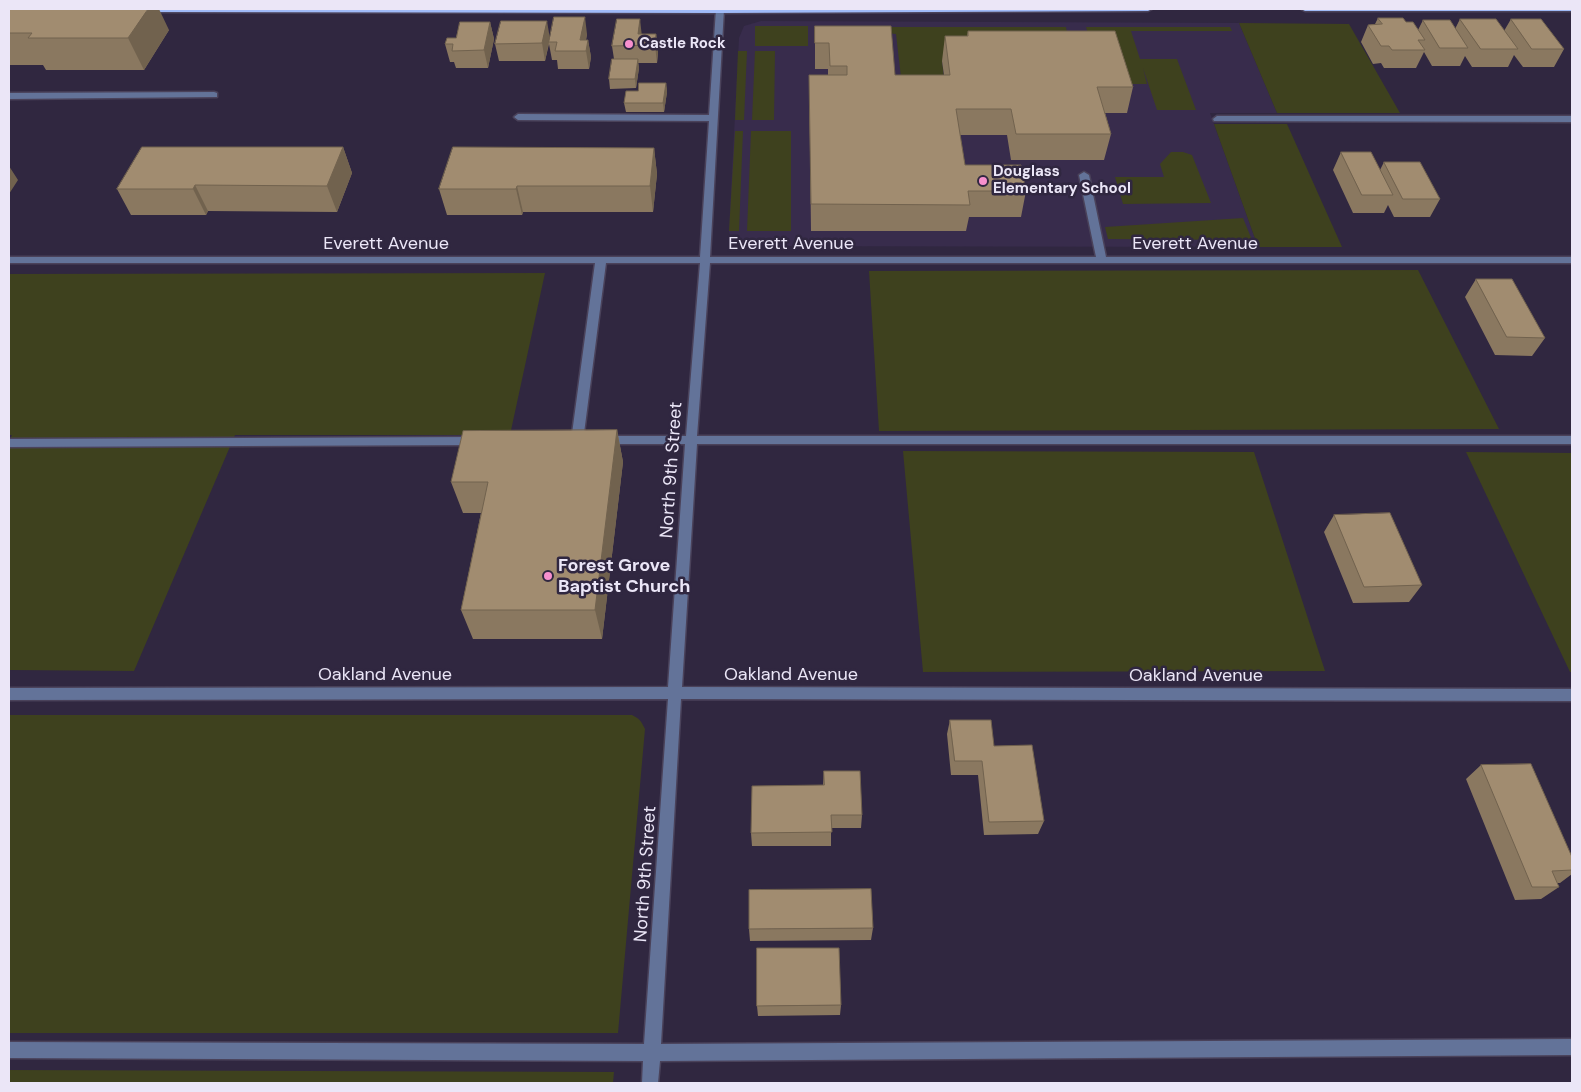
<!DOCTYPE html>
<style>
body{margin:0}
#map{position:relative;width:1581px;height:1092px;overflow:hidden;background:#302740;font-family:"DM Sans",sans-serif}
canvas{display:block}
.frame{position:absolute;inset:0;border:10px solid #ebe6f7;pointer-events:none}
</style>
<div id="map">
<canvas width="1581" height="1092"></canvas>
<div class="frame"></div>
</div>
<script>
const ctx = document.querySelector('canvas').getContext('2d');
ctx.lineJoin = 'round';
function fill(path, color) {
  ctx.fillStyle = color;
  ctx.fill(path, 'evenodd');
}
function stroke(path, color, width, dash) {
  ctx.strokeStyle = color;
  ctx.lineWidth = width;
  ctx.lineCap = dash ? 'butt' : 'round';
  ctx.setLineDash(dash || []);
  ctx.stroke(path);
}
function write(font, color, halo, rows, align = 'center') {
  ctx.font = font + ' "DM Sans",sans-serif';
  ctx.lineWidth = 5;
  ctx.setLineDash([]);
  ctx.textBaseline = 'middle';
  ctx.strokeStyle = halo;
  ctx.fillStyle = color;
  for (const [text, x, y, turn = 0] of rows) {
    ctx.save();
    ctx.translate(x, y);
    ctx.rotate((+turn || 0) * Math.PI / 180);
    ctx.textAlign = isNaN(turn) ? turn : align;
    if (halo) ctx.strokeText(text, 0, 0);
    ctx.fillText(text, 0, 0);
    ctx.restore();
  }
}
fill(new Path2D(`
 M 761,21 L 1239,23 L 1277,113 L 1210,113 L 1258,247 L 736,246 L 731,242 L 729,231 L 739,38 L 744,26 Z`), '#382c4c');
fill(new Path2D(`
 M 1239,23 L 1349,24 L 1400,113 L 1277,113 Z
 M 755,26 L 808,26 L 808,46 L 755,46 Z
 M 834,27 L 1066,27 L 1068,38 L 1089,37 L 1086,27 L 1230,27 L 1232,31 L 1131,31 L 1140,59 L 1177,59 L 1196,110 L 1157,110 L 1143,68 L 1147,84 L 1117,84 L 942,61 L 945,86 L 902,86 L 896,34 Z
 M 738,51 L 747,51 L 744,120 L 735,120 Z
 M 755,51 L 775,51 L 774,120 L 752,120 Z
 M 1214,124 L 1287,124 L 1342,247 L 1258,247 Z
 M 735,131 L 743,131 L 739,231 L 729,231 Z
 M 751,131 L 791,131 L 791,231 L 747,231 Z
 M 1171,152 L 1183,152 L 1192,155 L 1211,203 L 1123,204 L 1115,177 L 1164,177 L 1160,164 Z
 M 1243,218 L 1252,240 L 1108,239 L 1105,227 Z
 M 1418,270 L 1499,429 L 879,431 L 869,271 Z
 M 545,273 L 510,435 L 235,435 L 134,671 L 9,670 L 9,441 L 12,435 L 9,435 L 9,274 Z
 M 903,451 L 1254,452 L 1325,671 L 923,672 Z
 M 1466,452 L 1572,453 L 1572,672 L 1570,672 Z
 M 9,715 L 632,715 C 640,719 641,721 645,729 L 618,1033 L 9,1033 Z
 M 9,1070 L 614,1072 L 613,1083 L 9,1083 Z`), '#3e411e');
const minor = new Path2D(`
 M 716,9 L 724,9 L 710,257 L 1096,257 L 1079,175 L 1084,172 L 1089,175 L 1106,257 L 1572,257 L 1572,263 L 710,263 L 697,436 L 1572,436 L 1572,444 L 697,444 L 682,687 L 1572,689 L 1572,701 L 681,699 L 661,1044 L 1572,1039 L 1572,1055 L 660,1061 L 658,1083 L 642,1083 L 643,1061 L 9,1058 L 9,1042 L 644,1044 L 668,699 L 9,700 L 9,688 L 668,687 L 685,444 L 602,444 L 596,440 L 602,436 L 686,436 L 700,263 L 606,263 L 583,441 L 577,445 L 571,441 L 595,263 L 9,263 L 9,257 L 700,257 L 709,121 L 518,120 L 514,117 L 518,114 L 709,115 Z
 M 214,92 L 217,93 L 217,97 L 9,99 L 9,93 Z
 M 1217,116 L 1572,116 L 1572,122 L 1214,121 L 1213,119 Z
 M 477,437 L 483,441 L 477,445 L 9,447 L 9,439 Z`);
const major = new Path2D(`
 M 141,9 L 1152,9 L 1148,11 L 720,13 L 144,12 L 141,12 Z
 M 1301,9 L 1572,9 L 1572,11 L 1305,11 Z`);
stroke(minor, '#4a425a', 3);
stroke(major, '#4a425a', 3);
fill(minor, '#637399');
fill(major, '#a0baf8');
fill(new Path2D(`
 M 9,9 L 169,30 L 144,70 L 46,70 L 43,65 L 9,65 Z
 M 1378,18 L 1406,22 L 1418,30 L 1423,20 L 1455,29 L 1460,19 L 1504,31 L 1511,19 L 1564,49 L 1554,67 L 1523,67 L 1514,55 L 1508,67 L 1472,67 L 1465,56 L 1460,66 L 1432,66 L 1424,52 L 1416,68 L 1384,68 L 1381,63 L 1373,64 L 1361,42 L 1368,25 L 1375,24 Z
 M 490,22 L 494,39 L 488,68 L 456,68 L 454,62 L 450,62 L 445,44 Z
 M 815,26 L 895,75 L 944,75 L 942,61 L 945,36 L 967,36 L 968,31 L 1133,87 L 1127,113 L 1105,113 L 1111,134 L 1104,160 L 1011,160 L 1007,135 L 960,135 L 965,165 L 1026,191 L 1021,217 L 969,217 L 966,231 L 811,231 L 809,75 L 828,75 L 828,69 L 815,69 Z
 M 587,34 L 586,40 L 588,40 L 591,57 L 589,69 L 558,69 L 557,60 L 552,60 L 549,44 L 545,61 L 499,61 L 495,44 L 550,37 Z
 M 642,34 L 656,34 L 658,52 L 657,63 L 638,63 L 639,68 L 636,88 L 610,89 L 609,79 L 614,59 L 612,46 Z
 M 666,83 L 667,92 L 664,112 L 626,112 L 624,103 L 638,91 Z
 M 343,147 L 352,173 L 337,212 L 208,211 L 206,215 L 131,215 L 117,189 Z
 M 654,148 L 657,174 L 653,212 L 523,212 L 522,215 L 447,215 L 439,189 Z
 M 1341,152 L 1380,170 L 1384,162 L 1440,199 L 1430,217 L 1394,217 L 1388,205 L 1384,213 L 1353,213 L 1333,170 Z
 M 1476,279 L 1545,338 L 1532,356 L 1495,355 L 1465,297 Z
 M 617,430 L 623,462 L 602,639 L 473,639 L 461,610 L 481,513 L 463,513 L 451,482 Z
 M 1334,515 L 1422,585 L 1409,602 L 1353,603 L 1324,532 Z
 M 950,720 L 994,746 L 1044,821 L 1038,834 L 984,835 L 978,775 L 951,775 L 947,734 Z
 M 1481,765 L 1572,857 L 1572,874 L 1560,883 L 1557,883 L 1559,887 L 1541,899 L 1515,900 L 1466,779 Z
 M 824,771 L 862,815 L 861,828 L 831,828 L 831,846 L 752,846 L 751,833 L 823,785 Z
 M 873,928 L 871,940 L 750,941 L 749,929 Z
 M 841,1005 L 840,1015 L 758,1016 L 757,1006 Z`), '#8a7860');
fill(new Path2D(`
 M 148,9 L 159,9 L 169,30 L 144,70 L 128,38 Z
 M 585,17 L 587,34 L 584,51 L 580,40 Z
 M 640,19 L 642,37 L 638,34 Z
 M 547,21 L 550,39 L 549,42 L 545,61 L 542,43 Z
 M 490,22 L 494,39 L 488,68 L 484,50 Z
 M 656,34 L 658,52 L 657,63 L 655,45 Z
 M 588,40 L 591,57 L 589,69 L 586,51 Z
 M 638,59 L 639,68 L 636,88 L 635,79 Z
 M 666,83 L 667,92 L 664,112 L 663,103 Z
 M 343,147 L 352,173 L 337,212 L 327,186 Z
 M 654,148 L 657,174 L 653,212 L 650,186 Z
 M 9,166 L 18,180 L 9,194 Z
 M 195,185 L 208,211 L 206,215 L 193,189 Z
 M 517,186 L 523,212 L 522,215 L 516,189 Z
 M 617,430 L 623,462 L 602,639 L 595,610 Z`), '#71624e');
const building = new Path2D(`
 M 9,9 L 148,9 L 128,38 L 28,38 L 32,33 L 9,33 Z
 M 554,17 L 585,17 L 580,40 L 588,40 L 586,51 L 555,51 L 557,42 L 549,42 Z
 M 1378,18 L 1403,18 L 1406,22 L 1413,22 L 1425,40 L 1418,40 L 1425,50 L 1392,50 L 1389,46 L 1381,46 L 1368,25 L 1382,24 Z
 M 617,19 L 640,19 L 638,34 L 656,34 L 655,45 L 612,46 Z
 M 1460,19 L 1496,19 L 1518,49 L 1481,49 Z
 M 1511,19 L 1541,19 L 1564,49 L 1532,49 Z
 M 1423,20 L 1450,20 L 1468,48 L 1440,48 Z
 M 501,21 L 547,21 L 542,43 L 495,44 Z
 M 460,22 L 490,22 L 484,50 L 452,51 L 453,44 L 445,44 L 447,38 L 456,38 Z
 M 815,26 L 891,26 L 895,75 L 950,75 L 945,36 L 968,36 L 968,31 L 1115,31 L 1133,87 L 1097,87 L 1111,134 L 1016,134 L 1011,109 L 956,109 L 965,165 L 1021,165 L 1026,191 L 968,191 L 970,205 L 811,204 L 809,75 L 847,75 L 847,66 L 830,66 L 829,43 L 815,43 Z
 M 612,59 L 638,59 L 635,79 L 609,79 Z
 M 639,83 L 666,83 L 663,103 L 624,103 L 626,91 L 638,91 Z
 M 142,147 L 343,147 L 327,186 L 195,185 L 193,189 L 117,189 Z
 M 453,147 L 654,148 L 650,186 L 517,186 L 516,189 L 439,189 Z
 M 1341,152 L 1371,152 L 1393,195 L 1362,195 Z
 M 1384,162 L 1420,162 L 1440,199 L 1403,199 Z
 M 1476,279 L 1512,279 L 1545,338 L 1507,337 Z
 M 617,430 L 595,610 L 461,610 L 488,482 L 451,482 L 463,431 Z
 M 1390,513 L 1422,585 L 1364,587 L 1334,515 Z
 M 950,720 L 991,720 L 994,746 L 1032,745 L 1044,821 L 989,822 L 982,761 L 955,761 Z
 M 1531,764 L 1572,857 L 1572,870 L 1552,871 L 1559,887 L 1532,887 L 1481,765 Z
 M 824,771 L 860,771 L 862,815 L 831,815 L 832,832 L 751,833 L 752,786 L 824,785 Z
 M 871,889 L 873,928 L 749,929 L 749,890 Z
 M 757,948 L 839,948 L 841,1005 L 757,1006 Z`);
fill(building, '#a18c70');
stroke(building, '#71624e', 1);
for (const [x, y, r, color] of [
 [629,44,5,"#f790ce"],
 [983,181,5,"#f790ce"],
 [548,576,5,"#f790ce"]
]) {
  const dot = new Path2D();
  dot.arc(x, y, r, 0, 2 * Math.PI);
  ctx.fillStyle = color;
  ctx.fill(dot);
  stroke(dot, '#302740', 2);
}
write('bold 15px', '#ebe6f7', '#302740', [
 ["Castle Rock",639,44],
 ["Douglass",993,172],
 ["Elementary School",993,189]
], 'left');
write('18px', '#ebe6f7', '#302740', [
 ["Everett Avenue",386,244],
 ["Everett Avenue",791,244],
 ["Everett Avenue",1195,244],
 ["North 9th Street",672,470,-86],
 ["Oakland Avenue",385,675],
 ["Oakland Avenue",791,675],
 ["Oakland Avenue",1196,676],
 ["North 9th Street",646,874,-86]
]);
write('bold 18px', '#ebe6f7', '#302740', [
 ["Forest Grove",558,566],
 ["Baptist Church",558,587]
], 'left');
</script>
